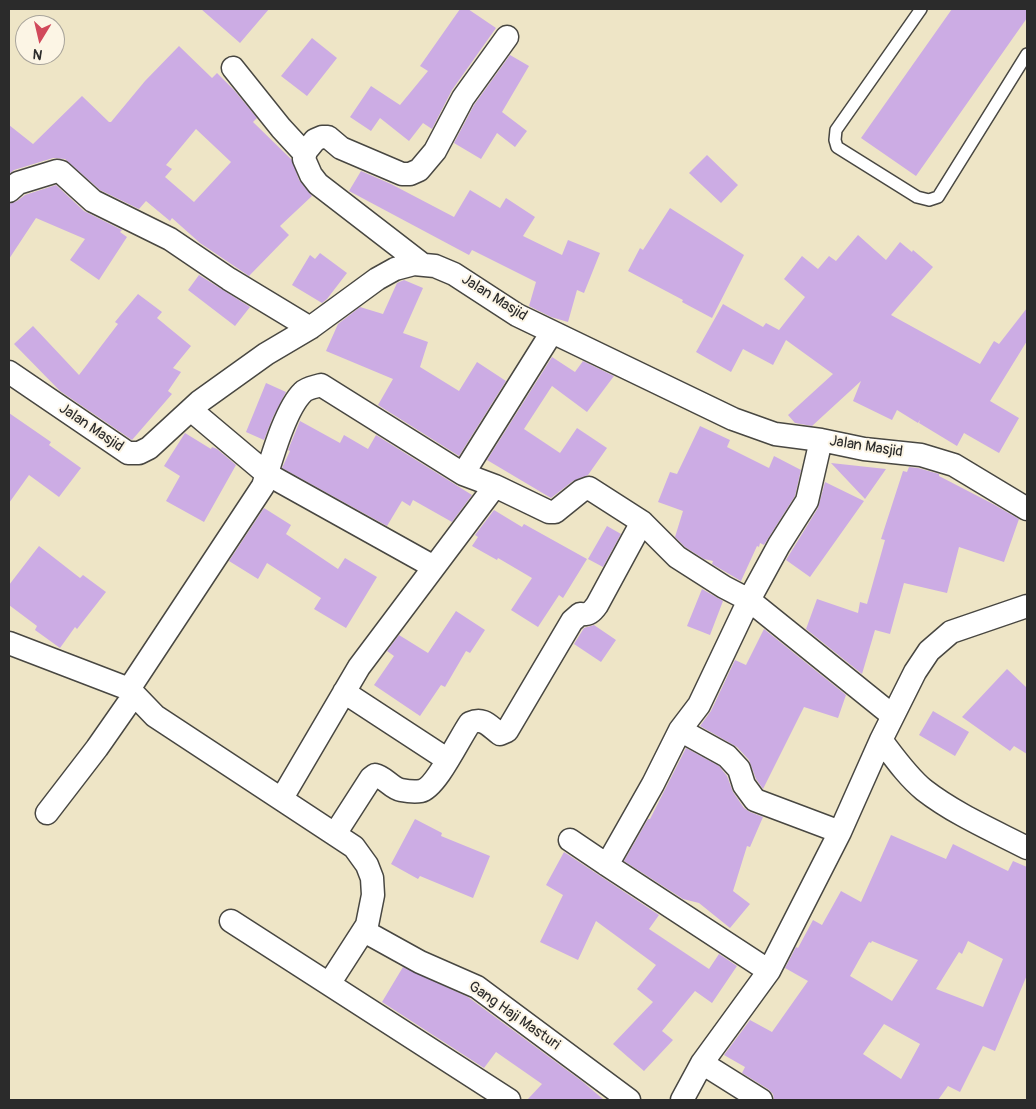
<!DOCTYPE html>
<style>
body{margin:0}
#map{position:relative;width:1036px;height:1109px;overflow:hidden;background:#eee5c6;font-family:Pangolin,sans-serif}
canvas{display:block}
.frame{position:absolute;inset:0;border:10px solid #2b2b2b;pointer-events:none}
.north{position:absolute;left:15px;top:15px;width:50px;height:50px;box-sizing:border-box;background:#fcf5e5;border:1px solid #a8a49b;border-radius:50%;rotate:189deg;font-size:14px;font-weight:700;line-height:20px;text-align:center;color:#2b2b2b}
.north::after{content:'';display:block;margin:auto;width:18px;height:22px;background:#d1495b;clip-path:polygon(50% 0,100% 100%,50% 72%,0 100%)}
</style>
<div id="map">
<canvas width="1036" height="1109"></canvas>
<div class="frame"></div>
<div class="north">N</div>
</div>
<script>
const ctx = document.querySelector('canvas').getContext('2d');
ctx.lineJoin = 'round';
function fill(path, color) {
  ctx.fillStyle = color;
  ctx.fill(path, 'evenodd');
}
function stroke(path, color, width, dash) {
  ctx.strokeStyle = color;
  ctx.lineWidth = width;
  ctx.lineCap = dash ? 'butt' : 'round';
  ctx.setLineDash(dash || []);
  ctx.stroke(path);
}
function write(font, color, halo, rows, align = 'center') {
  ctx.font = font + ' Pangolin,sans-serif';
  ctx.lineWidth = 4;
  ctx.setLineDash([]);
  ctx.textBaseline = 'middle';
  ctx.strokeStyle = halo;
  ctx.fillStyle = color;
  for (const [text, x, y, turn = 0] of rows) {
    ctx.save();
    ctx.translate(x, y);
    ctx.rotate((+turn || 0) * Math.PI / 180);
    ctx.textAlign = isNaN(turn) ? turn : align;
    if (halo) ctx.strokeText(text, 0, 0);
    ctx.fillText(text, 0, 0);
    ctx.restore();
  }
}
fill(new Path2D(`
 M 201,9 L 269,9 L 240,43 Z
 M 460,9 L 468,9 L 496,28 L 452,90 L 432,129 L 423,123 L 409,141 L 380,118 L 371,131 L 350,117 L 371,86 L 400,105 L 428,71 L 420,66 Z
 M 952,9 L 1027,9 L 1027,18 L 916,176 L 861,138 Z
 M 312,38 L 337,58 L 307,96 L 281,76 Z
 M 179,46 L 212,78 L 217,73 L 234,90 L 257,118 L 253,122 L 292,160 L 299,180 L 312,196 L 280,226 L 289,235 L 249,276 L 200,243 L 172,218 L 170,221 L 146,201 L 139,209 L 100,190 L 65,159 L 53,158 L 14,170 L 9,174 L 9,125 L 33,144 L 82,96 L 109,122 L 111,122 L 145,81 ZM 196,129 L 231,162 L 194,202 L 165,177 L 172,169 L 166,165 Z
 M 510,55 L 529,66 L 502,112 L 527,131 L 515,147 L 497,133 L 481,159 L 454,143 L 474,105 Z
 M 707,155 L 738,185 L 721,203 L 689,173 Z
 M 361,171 L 391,184 L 454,217 L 470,190 L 500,208 L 506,198 L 535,217 L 523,236 L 562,255 L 568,240 L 600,253 L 584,293 L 577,290 L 568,322 L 551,317 L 529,306 L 536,282 L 472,250 L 469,255 L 349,191 Z
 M 56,185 L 84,211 L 122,230 L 120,232 L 127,237 L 99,280 L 70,260 L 85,239 L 36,218 L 9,259 L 9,204 L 17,201 L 25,195 Z
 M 670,208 L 744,255 L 712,318 L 682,302 L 683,300 L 628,271 L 640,248 L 643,250 Z
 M 858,235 L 886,260 L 900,242 L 912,252 L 913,250 L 933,267 L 891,315 L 980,364 L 994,341 L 999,344 L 1027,308 L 1027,341 L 990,401 L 1019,418 L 999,453 L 964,433 L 957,446 L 919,423 L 920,420 L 918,423 L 897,410 L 892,420 L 853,401 L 861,381 L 812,426 L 795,423 L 788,415 L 833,374 L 786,340 L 773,365 L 743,349 L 731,372 L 696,352 L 723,304 L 763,327 L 766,323 L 779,330 L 805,297 L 784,279 L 802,256 L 818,269 L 829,256 L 836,261 Z
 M 320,253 L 347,273 L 327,299 L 322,303 L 292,285 L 310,255 L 315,259 Z
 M 199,275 L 250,307 L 235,326 L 188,290 Z
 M 404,280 L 423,288 L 403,333 L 428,342 L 420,367 L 459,391 L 477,362 L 506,381 L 459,456 L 378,405 L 393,379 L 326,351 L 338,324 L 360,307 L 383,314 L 397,283 Z
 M 138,294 L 162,312 L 157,318 L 191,346 L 173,368 L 181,372 L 168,391 L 172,394 L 132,440 L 60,391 L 14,344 L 33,326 L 79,375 L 118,324 L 115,322 Z
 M 552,357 L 575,372 L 583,361 L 614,376 L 587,412 L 552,386 L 524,429 L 560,453 L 577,428 L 607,448 L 588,475 L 573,481 L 551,498 L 487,460 Z
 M 266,383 L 286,392 L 273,417 L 264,440 L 246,432 Z
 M 9,413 L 51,442 L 49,445 L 81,468 L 59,497 L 29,475 L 9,503 Z
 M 300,421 L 340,443 L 344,435 L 368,449 L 376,435 L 472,495 L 452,522 L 413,500 L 410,506 L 402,501 L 387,526 L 282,468 L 290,451 L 288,450 Z
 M 700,426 L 730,440 L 727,447 L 769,468 L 774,456 L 801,470 L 795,496 L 764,545 L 760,543 L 759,547 L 757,546 L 741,581 L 712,564 L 713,561 L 704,559 L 685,547 L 675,537 L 683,511 L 658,502 L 670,472 L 677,474 Z
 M 185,433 L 211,449 L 212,447 L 217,449 L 236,465 L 204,522 L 166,501 L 180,476 L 164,466 Z
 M 831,463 L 886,469 L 865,499 Z
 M 909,467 L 918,468 L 939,474 L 939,476 L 993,504 L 1019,519 L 1004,562 L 959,547 L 947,593 L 904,583 L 890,634 L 875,630 L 862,674 L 806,629 L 817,599 L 858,613 L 860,602 L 867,604 L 885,540 L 881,539 L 903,471 L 907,472 Z
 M 825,482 L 864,501 L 810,577 L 786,560 L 818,508 Z
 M 264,508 L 291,525 L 286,534 L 338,569 L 345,558 L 377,577 L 346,628 L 314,609 L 321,598 L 267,563 L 258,579 L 229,561 Z
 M 494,510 L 522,527 L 524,524 L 587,559 L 563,598 L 559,595 L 538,627 L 511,610 L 532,578 L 498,558 L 497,560 L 472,546 L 478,537 L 475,535 Z
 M 607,526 L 621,534 L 603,567 L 588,559 Z
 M 39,546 L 80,578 L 83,575 L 106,592 L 77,629 L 75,627 L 60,648 L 35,630 L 37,626 L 9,605 L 9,585 Z
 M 702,589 L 723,601 L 710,635 L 687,626 Z
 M 456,611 L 485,630 L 470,653 L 466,651 L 445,687 L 441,685 L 420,716 L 374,685 L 394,656 L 387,651 L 399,635 L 428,653 Z
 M 594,625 L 616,640 L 601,662 L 574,644 L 584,628 Z
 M 764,629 L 846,695 L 838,718 L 804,707 L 763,789 L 756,779 L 749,760 L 737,747 L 700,726 L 711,711 L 735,660 L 746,665 Z
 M 1007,669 L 1027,688 L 1027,754 L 1014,746 L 1010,751 L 962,717 Z
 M 933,711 L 969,732 L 955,756 L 919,735 Z
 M 686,748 L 719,766 L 727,776 L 733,792 L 744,808 L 750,812 L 763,817 L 750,847 L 747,846 L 733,891 L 750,904 L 730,928 L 699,903 L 683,899 L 624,861 L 648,819 L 650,819 Z
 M 415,819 L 442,833 L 441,836 L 490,856 L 473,898 L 420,876 L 418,879 L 391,864 Z
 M 891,835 L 946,859 L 953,844 L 1008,871 L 1013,861 L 1027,867 L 1027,975 L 995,1051 L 983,1046 L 960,1092 L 948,1086 L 938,1100 L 774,1100 L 773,1094 L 768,1089 L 742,1073 L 745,1067 L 724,1055 L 750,1020 L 772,1032 L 808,981 L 785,968 L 796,947 L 798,948 L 813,920 L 822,925 L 841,891 L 861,902 ZM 872,941 L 918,960 L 892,1001 L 850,976 L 869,942 L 871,943 ZM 968,941 L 1003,959 L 983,1007 L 936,989 L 959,952 L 962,954 ZM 884,1024 L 920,1044 L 901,1079 L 863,1054 Z
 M 564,852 L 659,915 L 649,929 L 709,969 L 719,954 L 737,966 L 712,1003 L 695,991 L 662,1031 L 673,1040 L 644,1071 L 613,1044 L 653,1002 L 637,989 L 656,965 L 596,921 L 578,960 L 540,942 L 563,895 L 546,885 Z
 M 403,967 L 468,997 L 476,1003 L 583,1082 L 604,1100 L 527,1100 L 542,1084 L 496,1052 L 484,1068 L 382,1002 Z`), '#ccace4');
const lane = new Path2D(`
 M 921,9 L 836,130 L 835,140 L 837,147 L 917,197 L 929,200 L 938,197 L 1027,54`);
const street = new Path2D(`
 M 233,68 L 281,128 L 305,154
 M 9,191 L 18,183 L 57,171 L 61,172 L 93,201 L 170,239 L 229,279 L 310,328
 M 423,265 L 318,184 L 311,175 L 304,159 L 306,151 L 315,140 L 322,137 L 328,137 L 341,148 L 402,174 L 410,174 L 419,170 L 435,151 L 463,98 L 507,37
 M 9,372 L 128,453 L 139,453 L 149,448 L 199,402 L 266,354 L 310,328 L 377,279 L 395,269 L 414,264 L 435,266 L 454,274 L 517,315 L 733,419 L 775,434 L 821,440 L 864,449 L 921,455 L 954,465 L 1027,509
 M 191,410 L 267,474 L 434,567
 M 463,474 L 552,332
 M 9,643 L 129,689 L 155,716 L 354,847 L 367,865 L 372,878 L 373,895 L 367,925 L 329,984
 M 129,689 L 263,486 C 271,461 285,409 303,392 C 307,388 315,387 321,385 L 463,474 L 495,486 L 549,512 L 555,512 L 581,491 L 589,488 L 642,522 L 677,557 L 724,587 L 749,600 L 893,716
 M 344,692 L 448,760
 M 680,730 L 727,756 L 739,769 L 744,785 L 755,800 L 840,832
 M 881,740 C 894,757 907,776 924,790 C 955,814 992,830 1027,848
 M 282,798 L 359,667 L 495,486
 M 47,813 L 97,748 L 134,695
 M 335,834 L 371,778 L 375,775 C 385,777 391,788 401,790 C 406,791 416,792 421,791 C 436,788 460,737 470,723 C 484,717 489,726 500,734 L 507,731 L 572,621 L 580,614 C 589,615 592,612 597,605 L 642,522
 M 570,840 L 607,865 L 769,971
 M 607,865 L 653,784 L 680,730 L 699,705 L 749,600 L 779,545 L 807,501 L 821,440
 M 231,921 L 509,1100
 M 364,931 L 420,962 L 477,987 L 629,1100
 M 702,1063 L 761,1100
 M 682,1100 L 702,1063 L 769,971 L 840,832 L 881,740 L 915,672 L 929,651 L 951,632 L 1027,606`);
stroke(lane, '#484742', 14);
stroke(street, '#484742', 25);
stroke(lane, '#fff', 11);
stroke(street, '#fff', 22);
write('15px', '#2b2b2b', '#fcf5e5', [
 ["Jalan Masjid",494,298,32],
 ["Jalan Masjid",91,428,34],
 ["Jalan Masjid",866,447,9],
 ["Gang Haji Masturi",514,1016,35]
]);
</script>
